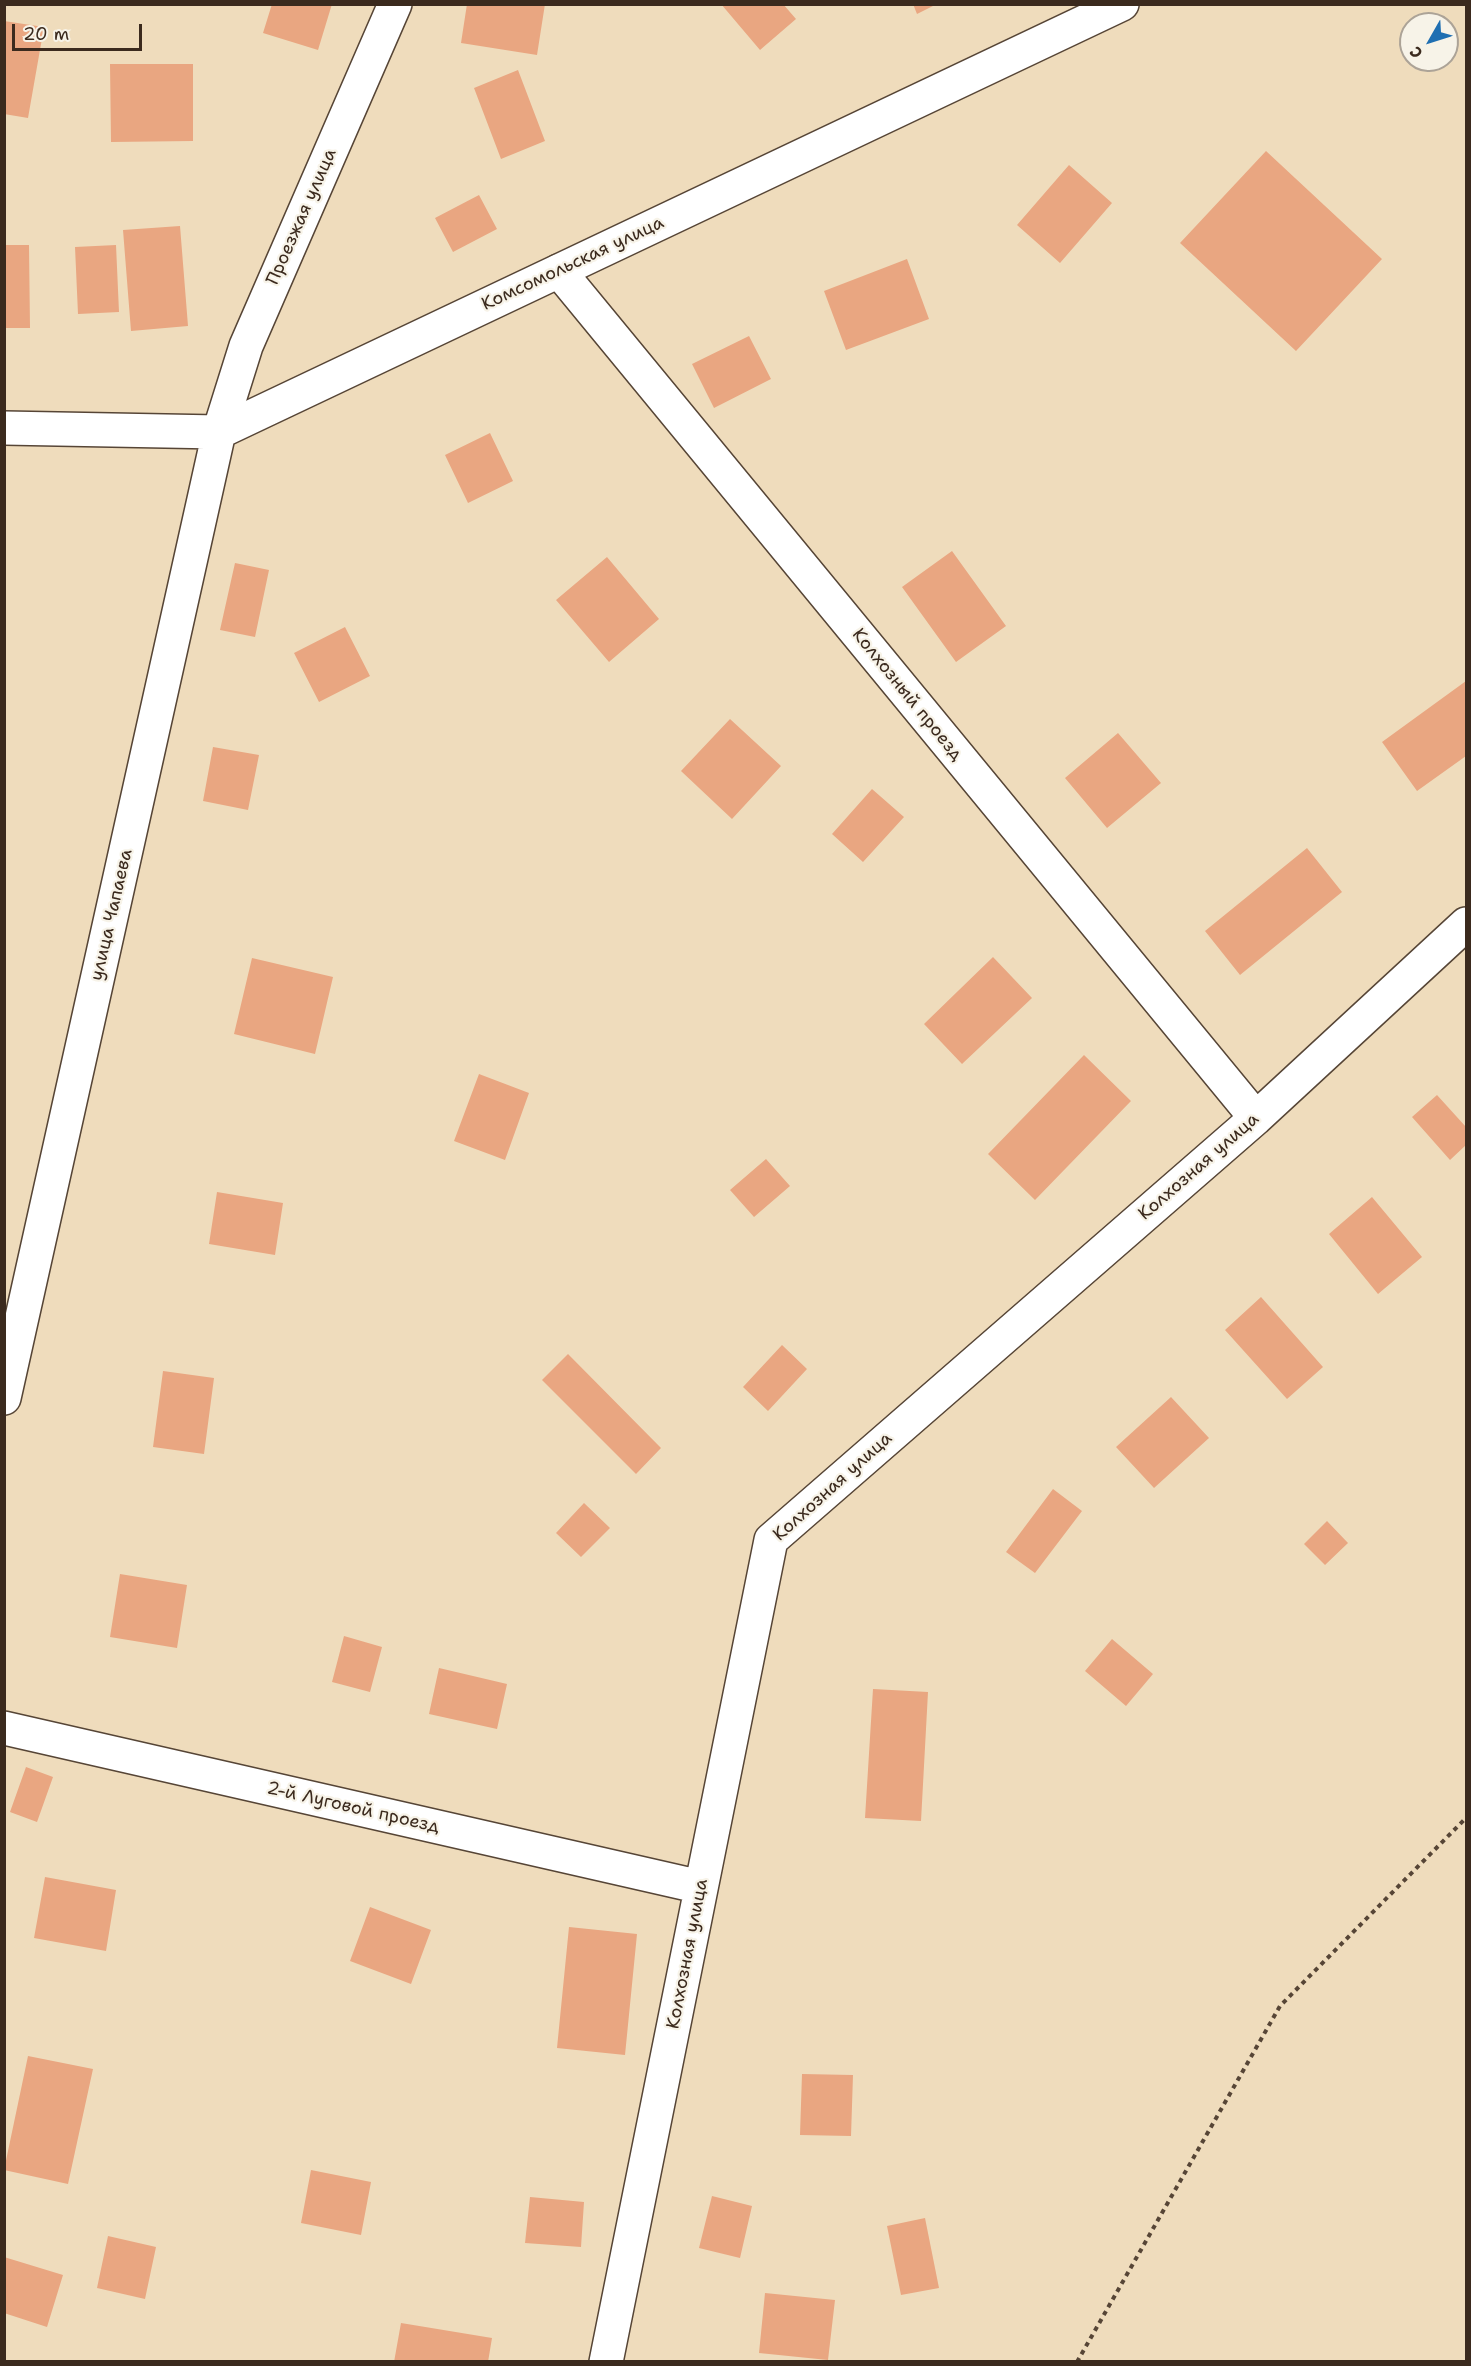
<!DOCTYPE html>
<meta charset="utf-8">
<style>
body{margin:0}
#map{position:relative;width:1471px;height:2366px;overflow:hidden;background:#efdcbc;font-family:"Shantell Sans",sans-serif}
canvas{display:block}
.frame{position:absolute;inset:0;border:6px solid #3b2a1e;pointer-events:none}
.north{position:absolute;left:1399px;top:12px;width:60px;height:60px;box-sizing:border-box;background:#f7f3e8;border:2px solid #aca397;border-radius:50%;rotate:231deg;font-size:16px;font-weight:700;line-height:24px;text-align:center;color:#3b2a1e}
.north::after{content:'';display:block;margin:auto;width:21px;height:27px;background:#1f6fb2;clip-path:polygon(50% 0,100% 100%,50% 72%,0 100%)}
.scale{position:absolute;left:12px;top:24px;width:130px;height:27px;box-sizing:border-box;border:3px solid #3b2a1e;border-top:0;padding-left:8px;font-size:18px;line-height:21px;white-space:nowrap;color:#3b2a1e;-webkit-text-stroke:4px #f7f3e8;paint-order:stroke}
</style>
<div id="map">
<canvas width="1471" height="2366"></canvas>
<div class="frame"></div>
<div class="north">С</div>
<div class="scale">20 m</div>
</div>
<script>
const ctx = document.querySelector('canvas').getContext('2d');
ctx.lineJoin = 'round';
function fill(path, color) {
  ctx.fillStyle = color;
  ctx.fill(path, 'evenodd');
}
function stroke(path, color, width, dash) {
  ctx.strokeStyle = color;
  ctx.lineWidth = width;
  ctx.lineCap = dash ? 'butt' : 'round';
  ctx.setLineDash(dash || []);
  ctx.stroke(path);
}
function write(font, color, halo, rows, align = 'center') {
  ctx.font = font + ' "Shantell Sans",sans-serif';
  ctx.lineWidth = 4.5;
  ctx.setLineDash([]);
  ctx.textBaseline = 'middle';
  ctx.strokeStyle = halo;
  ctx.fillStyle = color;
  for (const [text, x, y, turn = 0] of rows) {
    ctx.save();
    ctx.translate(x, y);
    ctx.rotate((+turn || 0) * Math.PI / 180);
    ctx.textAlign = isNaN(turn) ? turn : align;
    if (halo) ctx.strokeText(text, 0, 0);
    ctx.fillText(text, 0, 0);
    ctx.restore();
  }
}
fill(new Path2D(`
 M 272,4 L 332,4 L 318,50 L 263,33 Z
 M 467,4 L 545,4 L 537,55 L 461,43 Z
 M 721,4 L 783,4 L 796,19 L 760,50 Z
 M 913,4 L 937,4 L 917,14 Z
 M 4,21 L 44,27 L 28,118 L 4,114 Z
 M 110,64 L 193,64 L 193,141 L 111,142 Z
 M 518,70 L 545,141 L 501,159 L 474,88 Z
 M 1266,151 L 1382,259 L 1296,351 L 1180,243 Z
 M 1069,165 L 1112,203 L 1060,263 L 1017,225 Z
 M 479,195 L 497,229 L 453,252 L 435,218 Z
 M 180,226 L 188,326 L 131,331 L 123,230 Z
 M 4,245 L 29,245 L 30,328 L 4,328 Z
 M 116,245 L 119,312 L 78,314 L 75,247 Z
 M 907,259 L 929,319 L 846,350 L 824,291 Z
 M 749,336 L 771,379 L 714,408 L 692,364 Z
 M 490,433 L 513,481 L 468,503 L 445,455 Z
 M 952,551 L 1006,626 L 956,662 L 902,587 Z
 M 607,557 L 659,619 L 609,662 L 556,600 Z
 M 235,563 L 269,570 L 255,637 L 220,630 Z
 M 345,627 L 370,676 L 319,702 L 294,653 Z
 M 1466,681 L 1466,756 L 1417,791 L 1382,742 Z
 M 730,719 L 781,766 L 732,819 L 681,771 Z
 M 1118,733 L 1161,783 L 1107,828 L 1065,778 Z
 M 213,747 L 259,755 L 248,810 L 203,801 Z
 M 872,789 L 904,817 L 863,862 L 832,834 Z
 M 1307,848 L 1342,892 L 1240,975 L 1205,931 Z
 M 993,957 L 1032,998 L 962,1064 L 924,1024 Z
 M 252,958 L 333,977 L 315,1054 L 234,1034 Z
 M 1084,1055 L 1131,1101 L 1035,1200 L 988,1154 Z
 M 479,1074 L 529,1093 L 505,1160 L 454,1141 Z
 M 1437,1095 L 1466,1127 L 1466,1145 L 1450,1160 L 1412,1117 Z
 M 766,1159 L 790,1186 L 754,1217 L 730,1190 Z
 M 217,1192 L 283,1203 L 275,1255 L 209,1244 Z
 M 1372,1197 L 1422,1257 L 1378,1294 L 1329,1234 Z
 M 1261,1297 L 1323,1367 L 1287,1399 L 1225,1330 Z
 M 782,1345 L 807,1369 L 768,1411 L 743,1387 Z
 M 568,1354 L 661,1448 L 636,1474 L 542,1380 Z
 M 163,1371 L 214,1378 L 204,1454 L 153,1447 Z
 M 1171,1397 L 1209,1438 L 1154,1488 L 1116,1447 Z
 M 1053,1489 L 1082,1511 L 1035,1573 L 1006,1552 Z
 M 584,1503 L 610,1528 L 581,1557 L 556,1533 Z
 M 1327,1521 L 1348,1543 L 1325,1565 L 1304,1544 Z
 M 120,1574 L 187,1585 L 177,1648 L 110,1637 Z
 M 344,1636 L 382,1647 L 370,1692 L 332,1682 Z
 M 1112,1639 L 1153,1674 L 1126,1706 L 1085,1671 Z
 M 439,1668 L 507,1684 L 497,1729 L 429,1714 Z
 M 873,1689 L 928,1692 L 921,1821 L 865,1818 Z
 M 26,1767 L 53,1777 L 37,1822 L 10,1812 Z
 M 45,1877 L 116,1890 L 106,1951 L 34,1938 Z
 M 370,1907 L 431,1930 L 411,1984 L 350,1961 Z
 M 569,1927 L 637,1934 L 625,2055 L 557,2048 Z
 M 28,2056 L 93,2069 L 68,2184 L 4,2170 Z
 M 802,2074 L 853,2075 L 851,2136 L 800,2135 Z
 M 311,2170 L 371,2182 L 361,2235 L 301,2223 Z
 M 712,2196 L 752,2206 L 740,2258 L 699,2248 Z
 M 530,2197 L 584,2202 L 581,2247 L 525,2243 Z
 M 925,2218 L 939,2288 L 901,2295 L 887,2226 Z
 M 108,2236 L 156,2247 L 145,2299 L 97,2288 Z
 M 4,2257 L 63,2275 L 47,2327 L 4,2313 Z
 M 765,2293 L 835,2300 L 828,2360 L 759,2353 Z
 M 401,2323 L 492,2338 L 488,2362 L 394,2362 Z`), '#e9a681');
const minor = new Path2D(`
 M 559,271 L 1256,1118
 M 219,432 L 246,346 L 395,4
 M 4,1728 L 701,1887
 M 606,2362 L 771,1540 L 1256,1118 L 1466,924`);
const tertiary = new Path2D(`
 M 4,428 L 219,432 L 1122,4
 M 4,1398 L 219,432`);
stroke(minor, '#564536', 36);
stroke(tertiary, '#564536', 36);
stroke(new Path2D(`
 M 1077,2362 L 1280,2006 L 1466,1818`), '#564536', 4, [4.5, 4.5]);
stroke(minor, '#fff', 33);
stroke(tertiary, '#fff', 33);
write('18px', '#3b2a1e', '#f7f3e8', [
 ["Проезжая улица",302,217,-66],
 ["Комсомольская улица",573,264,-25],
 ["Колхозный проезд",907,695,51],
 ["улица Чапаева",112,915,-77],
 ["Колхозная улица",1199,1167,-41],
 ["Колхозная улица",833,1487,-42],
 ["2-й Луговой проезд",353,1808,13],
 ["Колхозная улица",688,1954,-79]
]);
</script>
